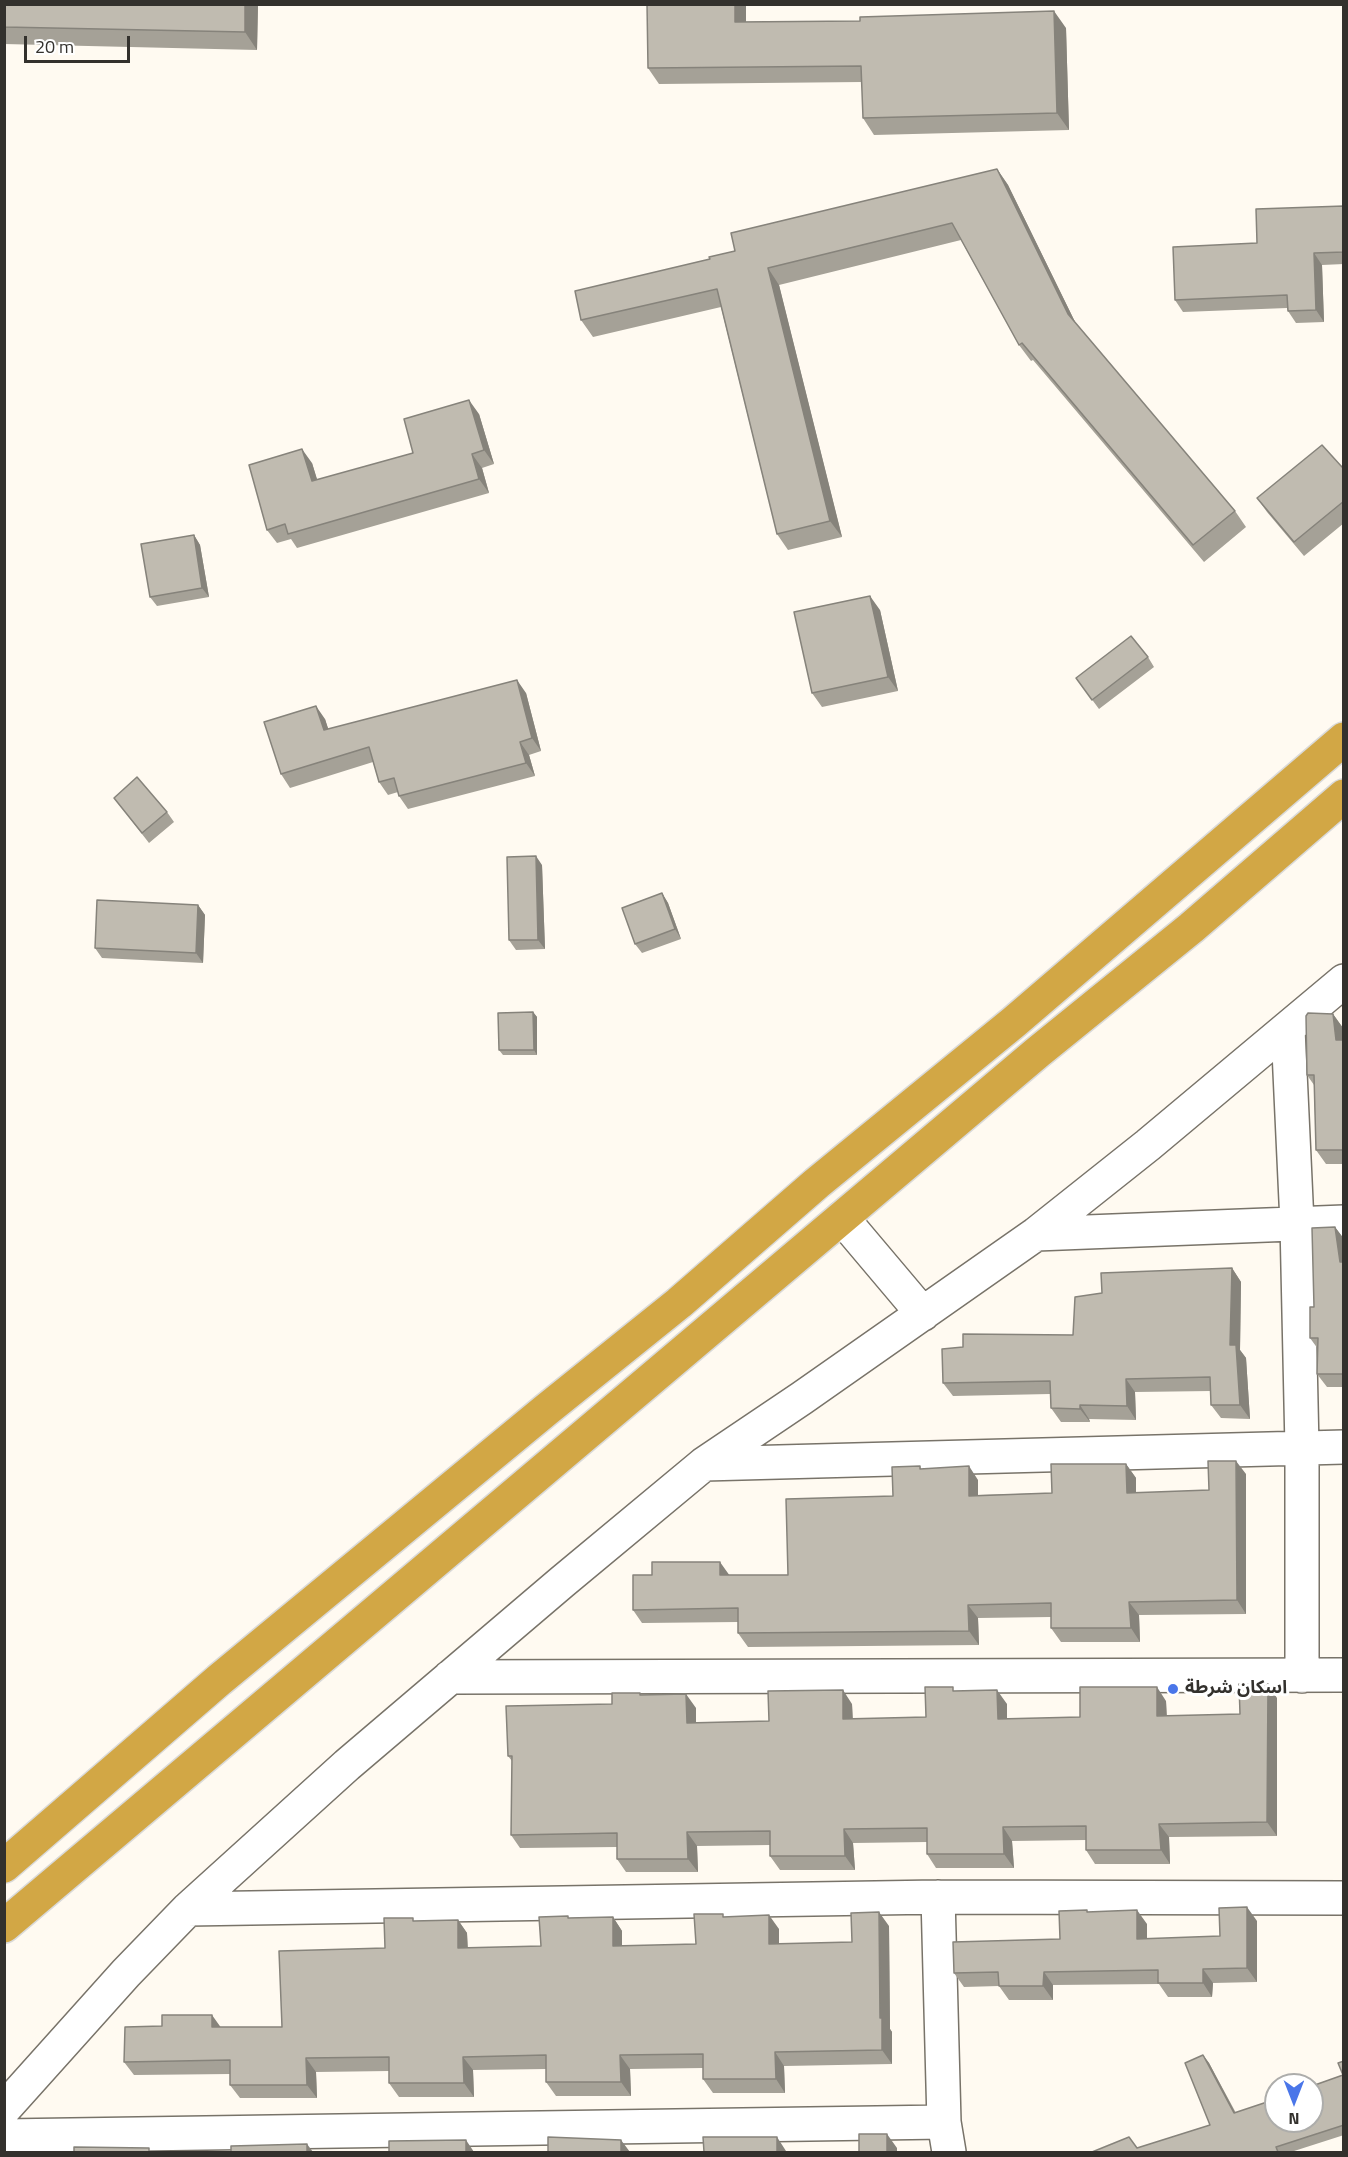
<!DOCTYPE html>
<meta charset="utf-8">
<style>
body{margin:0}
#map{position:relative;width:1348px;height:2157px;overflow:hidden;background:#fffaf1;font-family:"Titillium Web",sans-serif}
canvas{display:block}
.frame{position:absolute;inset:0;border:6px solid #33312d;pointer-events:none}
.north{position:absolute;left:1264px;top:2073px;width:60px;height:60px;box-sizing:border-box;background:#fff;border:2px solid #adadab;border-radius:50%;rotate:180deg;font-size:16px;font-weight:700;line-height:24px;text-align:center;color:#33312d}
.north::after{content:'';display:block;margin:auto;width:21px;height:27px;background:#4a76e9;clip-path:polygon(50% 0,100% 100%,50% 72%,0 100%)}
.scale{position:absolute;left:24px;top:36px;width:106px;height:27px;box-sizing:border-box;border:3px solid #33312d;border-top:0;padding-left:8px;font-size:18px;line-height:21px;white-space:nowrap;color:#33312d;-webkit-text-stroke:4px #fff;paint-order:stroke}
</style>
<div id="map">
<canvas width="1348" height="2157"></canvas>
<div class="frame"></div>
<div class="north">N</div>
<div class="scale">20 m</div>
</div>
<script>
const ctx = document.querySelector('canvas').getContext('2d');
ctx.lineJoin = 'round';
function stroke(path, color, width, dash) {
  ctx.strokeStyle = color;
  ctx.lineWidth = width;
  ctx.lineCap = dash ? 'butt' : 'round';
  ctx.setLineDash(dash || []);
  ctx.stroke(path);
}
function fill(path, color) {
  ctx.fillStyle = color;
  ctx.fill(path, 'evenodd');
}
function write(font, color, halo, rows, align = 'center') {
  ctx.font = font + ' "Titillium Web","Noto Sans Arabic",sans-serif';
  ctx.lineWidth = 6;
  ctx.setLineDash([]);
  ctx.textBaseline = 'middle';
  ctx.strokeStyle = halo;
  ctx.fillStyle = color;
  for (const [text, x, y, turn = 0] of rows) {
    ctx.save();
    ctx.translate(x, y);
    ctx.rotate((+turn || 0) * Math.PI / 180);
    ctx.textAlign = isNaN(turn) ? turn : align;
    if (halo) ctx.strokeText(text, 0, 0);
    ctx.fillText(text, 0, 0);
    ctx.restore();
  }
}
const minor = new Path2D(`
 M 1288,1029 L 1297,1223 L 1302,1448 L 1302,1676
 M 842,1218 L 923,1314
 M 1036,1234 L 1344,1222
 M 704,1464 L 1344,1447
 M 450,1677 L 1344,1675
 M 938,1897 L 944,2122 L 949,2152
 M 188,1909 L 938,1897 L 1344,1898
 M 4,2109 L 126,1973 L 188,1909 L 347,1765 L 562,1582 L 704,1464 L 802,1398 L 1036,1234 L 1148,1145 L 1344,981
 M 4,2136 L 944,2122`);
const highway = new Path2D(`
 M 4,1866 L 219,1680 L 546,1410 L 679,1303 L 817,1183 L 1014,1022 L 1344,739
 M 4,1926 L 1038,1052 L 1191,928 L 1344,796`);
stroke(minor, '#787369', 36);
stroke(highway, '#dadad9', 36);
stroke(minor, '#fff', 33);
stroke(highway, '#d2a745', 33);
fill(new Path2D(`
 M 4,4 L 258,4 L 257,50 L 4,44 Z
 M 746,4 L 746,22 L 1066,28 L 1069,130 L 874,135 L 863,118 L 862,82 L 659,84 L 648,68 Z
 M 997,169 L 1008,185 L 1076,324 L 1235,511 L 1246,527 L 1204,562 L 1033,360 L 1031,361 L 1019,345 L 961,240 L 779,285 L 842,537 L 788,550 L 777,534 L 721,307 L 593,337 L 581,320 L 710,259 Z
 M 1344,206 L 1344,264 L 1322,265 L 1324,322 L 1296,323 L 1288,311 L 1287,308 L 1183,312 L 1175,300 L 1257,243 Z
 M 479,414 L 494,464 L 482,468 L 489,493 L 297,548 L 291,539 L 277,543 L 267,530 L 312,463 L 317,480 L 413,453 Z
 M 1344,465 L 1344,523 L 1304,556 L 1267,512 L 1257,498 Z
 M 194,535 L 200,545 L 209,597 L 157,606 L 150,597 Z
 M 880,610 L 898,691 L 822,707 L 812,693 Z
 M 1148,657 L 1154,667 L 1099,709 L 1076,678 Z
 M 526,693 L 541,751 L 529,755 L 535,776 L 408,809 L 399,796 L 398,792 L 388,795 L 379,782 L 373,762 L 290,788 L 281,774 L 325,719 L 328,729 Z
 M 114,798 L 167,812 L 174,822 L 149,843 Z
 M 542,865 L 545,949 L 516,950 L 509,940 Z
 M 662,893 L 668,903 L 681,939 L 642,953 L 635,944 Z
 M 198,905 L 205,915 L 203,963 L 102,958 L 95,948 Z
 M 533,1012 L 537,1017 L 537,1055 L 503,1055 L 499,1050 Z
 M 1333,1014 L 1343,1028 L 1344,1034 L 1344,1164 L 1326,1164 L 1316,1150 L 1314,1085 L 1307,1075 Z
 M 1335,1227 L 1344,1239 L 1344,1387 L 1327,1387 L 1317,1374 L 1318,1349 L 1310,1338 L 1314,1307 Z
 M 1232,1268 L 1241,1282 L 1240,1350 L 1246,1358 L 1250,1419 L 1221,1418 L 1211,1405 L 1211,1391 L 1135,1392 L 1136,1420 L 1089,1419 L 1090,1422 L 1061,1422 L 1051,1408 L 1050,1394 L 953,1396 L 943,1383 L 1073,1335 L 1102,1293 Z
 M 1126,1464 L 1136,1478 L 1136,1493 L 1209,1490 L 1246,1474 L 1246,1614 L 1139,1615 L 1140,1642 L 1061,1642 L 1051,1628 L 1051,1617 L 978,1618 L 979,1645 L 748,1647 L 738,1633 L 738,1622 L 642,1623 L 633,1610 L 729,1575 L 788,1575 L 893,1496 L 920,1466 L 921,1469 L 978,1480 L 978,1495 L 1052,1493 Z
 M 956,1691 L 1007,1704 L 1007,1719 L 1080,1717 L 1166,1701 L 1167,1716 L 1240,1714 L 1277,1698 L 1277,1836 L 1169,1837 L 1170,1864 L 1095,1864 L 1086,1850 L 1086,1840 L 1012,1841 L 1014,1868 L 936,1868 L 927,1854 L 927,1842 L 853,1843 L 855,1870 L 780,1870 L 770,1856 L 770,1845 L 697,1846 L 698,1872 L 626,1872 L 617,1859 L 617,1847 L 520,1848 L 511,1835 L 512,1761 L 508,1756 L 612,1704 L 642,1695 L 696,1708 L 696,1723 L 769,1721 L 852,1704 L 853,1719 L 926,1717 Z
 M 1089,1912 L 1147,1924 L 1147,1939 L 1220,1936 L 1257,1921 L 1257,1982 L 1213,1983 L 1212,1997 L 1168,1997 L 1159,1984 L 1053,1985 L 1053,2000 L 1009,2000 L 999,1986 L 964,1987 L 954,1973 L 1060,1939 Z
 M 613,1917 L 622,1931 L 622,1946 L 696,1944 L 725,1917 L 779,1929 L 779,1944 L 852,1942 L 889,1926 L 890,2029 L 892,2032 L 892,2064 L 784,2066 L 785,2093 L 713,2093 L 703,2079 L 703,2068 L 630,2069 L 631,2096 L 556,2096 L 546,2082 L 546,2069 L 473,2070 L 474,2097 L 399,2097 L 389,2083 L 389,2071 L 316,2072 L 317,2098 L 240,2098 L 230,2085 L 230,2074 L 134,2075 L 124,2062 L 221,2027 L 282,2027 L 385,1948 L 414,1921 L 458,1920 L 467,1933 L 468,1948 L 541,1946 L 569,1918 Z
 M 1203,2055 L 1209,2063 L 1236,2113 L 1343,2075 L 1344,2061 L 1344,2135 L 1291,2152 L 1092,2152 L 1137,2148 L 1210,2125 Z`), '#a5a197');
fill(new Path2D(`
 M 245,4 L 258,4 L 257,50 L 245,32 Z
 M 735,4 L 746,4 L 746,38 L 735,22 Z
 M 1054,11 L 1066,28 L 1069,130 L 1057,113 Z
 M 997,169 L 1008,185 L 1079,330 L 1068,314 Z
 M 1314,253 L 1322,265 L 1324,322 L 1316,310 Z
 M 768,268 L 779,285 L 842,537 L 830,521 Z
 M 469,400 L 479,414 L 494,464 L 484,450 Z
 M 302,449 L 312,463 L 322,495 L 312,481 Z
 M 472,454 L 482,468 L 489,493 L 479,479 Z
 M 194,535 L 200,545 L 209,597 L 202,588 Z
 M 870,596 L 880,610 L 898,691 L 888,677 Z
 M 517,680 L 526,693 L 541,751 L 532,738 Z
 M 316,706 L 325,719 L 333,743 L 324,730 Z
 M 520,742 L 529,755 L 535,776 L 526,763 Z
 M 536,856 L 542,865 L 545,949 L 538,940 Z
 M 662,893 L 668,903 L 681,939 L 675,929 Z
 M 198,905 L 205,915 L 203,963 L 196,953 Z
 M 533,1012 L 537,1017 L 537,1055 L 534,1050 Z
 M 1333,1014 L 1343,1028 L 1344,1051 L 1336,1040 Z
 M 1335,1227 L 1344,1239 L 1344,1267 L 1340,1262 Z
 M 1232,1268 L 1241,1282 L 1240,1350 L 1246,1358 L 1250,1419 L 1240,1405 L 1230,1345 Z
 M 1126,1379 L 1135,1392 L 1136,1420 L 1127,1406 Z
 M 1080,1405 L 1089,1419 L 1090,1422 L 1080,1409 Z
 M 1236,1461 L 1246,1474 L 1246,1614 L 1237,1600 Z
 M 1126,1464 L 1136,1478 L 1136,1507 L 1127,1493 Z
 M 969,1466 L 978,1480 L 978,1509 L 969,1496 Z
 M 720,1562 L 730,1576 L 720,1575 Z
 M 1129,1602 L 1139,1615 L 1140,1642 L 1131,1628 Z
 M 968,1605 L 978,1618 L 979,1645 L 969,1631 Z
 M 1268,1684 L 1277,1698 L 1277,1836 L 1267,1822 Z
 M 1157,1687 L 1166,1701 L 1167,1730 L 1157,1716 Z
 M 843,1690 L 852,1704 L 853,1733 L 843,1719 Z
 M 997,1690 L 1007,1704 L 1007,1733 L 998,1719 Z
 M 686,1694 L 696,1708 L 696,1737 L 687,1723 Z
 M 1159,1824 L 1169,1837 L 1170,1864 L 1161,1850 Z
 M 1003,1827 L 1012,1841 L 1014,1868 L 1004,1854 Z
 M 844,1829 L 853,1843 L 855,1870 L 845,1856 Z
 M 687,1832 L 697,1846 L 698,1872 L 688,1859 Z
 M 1247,1907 L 1257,1921 L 1257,1982 L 1247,1968 Z
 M 1137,1910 L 1147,1924 L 1147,1953 L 1137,1939 Z
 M 879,1912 L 889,1926 L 890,2029 L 892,2032 L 892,2064 L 882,2050 L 880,2018 Z
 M 769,1915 L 779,1929 L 779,1958 L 769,1944 Z
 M 613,1917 L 622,1931 L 622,1960 L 613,1946 Z
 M 458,1920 L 467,1933 L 468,1962 L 458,1948 Z
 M 1203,1969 L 1213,1983 L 1212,1997 L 1203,1983 Z
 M 1044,1972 L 1053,1985 L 1053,2000 L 1043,1986 Z
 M 212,2015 L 222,2029 L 212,2027 Z
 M 775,2052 L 784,2066 L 785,2093 L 776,2079 Z
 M 620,2055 L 630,2069 L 631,2096 L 621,2082 Z
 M 1203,2055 L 1209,2063 L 1240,2122 L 1234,2113 Z
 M 463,2057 L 473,2070 L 474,2097 L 464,2083 Z
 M 306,2058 L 316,2072 L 317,2098 L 307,2085 Z
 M 887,2134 L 897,2148 L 897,2152 L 887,2152 Z
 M 777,2137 L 786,2151 L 786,2152 L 777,2152 Z
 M 466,2140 L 474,2152 L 466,2152 Z
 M 621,2140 L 630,2152 L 621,2152 Z
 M 307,2144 L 313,2152 L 307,2152 Z`), '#86837b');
const building = new Path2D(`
 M 4,4 L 245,4 L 245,32 L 4,27 Z
 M 647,4 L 735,4 L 735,22 L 860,21 L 860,17 L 1054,11 L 1057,113 L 863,118 L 861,66 L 648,68 Z
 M 997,169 L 1068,314 L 1235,511 L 1193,545 L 1022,343 L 1019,345 L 952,223 L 768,268 L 830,521 L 777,534 L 717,289 L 581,320 L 575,291 L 710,259 L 709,257 L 735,251 L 731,233 Z
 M 1344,206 L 1344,252 L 1314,253 L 1316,310 L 1288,311 L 1287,295 L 1175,300 L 1173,247 L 1257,243 L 1256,209 Z
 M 469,400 L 484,450 L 472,454 L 479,479 L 288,534 L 285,524 L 267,530 L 249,465 L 302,449 L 312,481 L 413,453 L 404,419 Z
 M 1322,445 L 1342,467 L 1344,465 L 1344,501 L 1294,542 L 1257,498 Z
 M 194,535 L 202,588 L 150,597 L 141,544 Z
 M 870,596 L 888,677 L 812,693 L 794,612 Z
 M 1131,636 L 1148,657 L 1092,700 L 1076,678 Z
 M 517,680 L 532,738 L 520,742 L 526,763 L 399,796 L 394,778 L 379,782 L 369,747 L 281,774 L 264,722 L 316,706 L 324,730 Z
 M 137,777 L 167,812 L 142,833 L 114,798 Z
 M 536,856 L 538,940 L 509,940 L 507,857 Z
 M 662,893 L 675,929 L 635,944 L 622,908 Z
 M 97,900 L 198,905 L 196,953 L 95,948 Z
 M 533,1012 L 534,1050 L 499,1050 L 498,1013 Z
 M 1308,1013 L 1333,1014 L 1336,1040 L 1344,1040 L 1344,1150 L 1316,1150 L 1314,1075 L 1307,1075 L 1306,1016 Z
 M 1335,1227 L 1340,1262 L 1344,1262 L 1344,1374 L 1317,1374 L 1318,1338 L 1310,1338 L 1310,1307 L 1314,1307 L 1312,1228 Z
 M 1232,1268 L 1230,1345 L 1236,1345 L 1240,1405 L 1211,1405 L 1210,1377 L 1126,1379 L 1127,1406 L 1080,1405 L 1080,1409 L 1051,1408 L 1050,1381 L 943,1383 L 942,1349 L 963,1347 L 963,1334 L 1073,1335 L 1075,1297 L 1102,1293 L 1101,1273 Z
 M 1208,1461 L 1236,1461 L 1237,1600 L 1129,1602 L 1131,1628 L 1051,1628 L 1051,1603 L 968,1605 L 969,1631 L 738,1633 L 738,1608 L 633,1610 L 633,1575 L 652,1575 L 652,1562 L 720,1562 L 720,1575 L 788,1575 L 786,1499 L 893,1496 L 892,1467 L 920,1466 L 920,1469 L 969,1466 L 969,1496 L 1052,1493 L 1051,1464 L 1126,1464 L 1127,1493 L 1209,1490 Z
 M 1239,1684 L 1268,1684 L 1267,1822 L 1159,1824 L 1161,1850 L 1086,1850 L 1086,1826 L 1003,1827 L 1004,1854 L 927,1854 L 927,1828 L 844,1829 L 845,1856 L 770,1856 L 770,1831 L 687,1832 L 688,1859 L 617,1859 L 617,1833 L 511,1835 L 512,1756 L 508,1756 L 506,1706 L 612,1704 L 612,1693 L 640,1693 L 640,1695 L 686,1694 L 687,1723 L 769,1721 L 768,1691 L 843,1690 L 843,1719 L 926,1717 L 925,1687 L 953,1687 L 953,1691 L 997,1690 L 998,1719 L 1080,1717 L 1080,1687 L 1157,1687 L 1157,1716 L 1240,1714 Z
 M 1247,1907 L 1247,1968 L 1203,1969 L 1203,1983 L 1158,1983 L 1158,1970 L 1044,1972 L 1043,1986 L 999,1986 L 998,1972 L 954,1973 L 953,1942 L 1060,1939 L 1059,1911 L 1087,1910 L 1087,1912 L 1137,1910 L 1137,1939 L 1220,1936 L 1219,1908 Z
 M 879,1912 L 880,2018 L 882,2018 L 882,2050 L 775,2052 L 776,2079 L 703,2079 L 703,2054 L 620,2055 L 621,2082 L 546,2082 L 546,2055 L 463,2057 L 464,2083 L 389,2083 L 389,2057 L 306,2058 L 307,2085 L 230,2085 L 230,2060 L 124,2062 L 125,2027 L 162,2026 L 162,2015 L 212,2015 L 212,2027 L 282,2027 L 279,1951 L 385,1948 L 384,1918 L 413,1918 L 413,1921 L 458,1920 L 458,1948 L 541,1946 L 539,1917 L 568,1916 L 568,1918 L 613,1917 L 613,1946 L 696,1944 L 694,1914 L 723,1914 L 723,1917 L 769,1915 L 769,1944 L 852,1942 L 851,1913 Z
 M 1203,2055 L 1234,2113 L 1276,2099 L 1276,2121 L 1312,2121 L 1312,2086 L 1343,2075 L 1338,2063 L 1344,2061 L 1344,2125 L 1276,2147 L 1278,2152 L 1092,2152 L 1129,2137 L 1137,2148 L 1210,2125 L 1185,2063 Z
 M 859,2134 L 887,2134 L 887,2152 L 859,2152 Z
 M 548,2137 L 621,2140 L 621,2152 L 548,2152 Z
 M 703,2137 L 777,2137 L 777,2152 L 704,2152 Z
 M 466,2140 L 466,2152 L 389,2152 L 389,2141 Z
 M 307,2144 L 307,2152 L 231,2152 L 231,2146 Z
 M 74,2147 L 149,2148 L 149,2152 L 74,2152 Z`);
fill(building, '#c0bbb0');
stroke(building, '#86837b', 1.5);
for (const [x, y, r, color] of [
 [1173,1689,6,"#4a76e9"]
]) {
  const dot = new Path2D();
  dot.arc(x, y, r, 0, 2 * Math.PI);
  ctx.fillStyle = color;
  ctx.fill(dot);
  stroke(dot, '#fff', 2);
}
write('bold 18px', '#33312d', '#fff', [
 ["اسكان شرطة",1185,1689]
], 'left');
</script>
